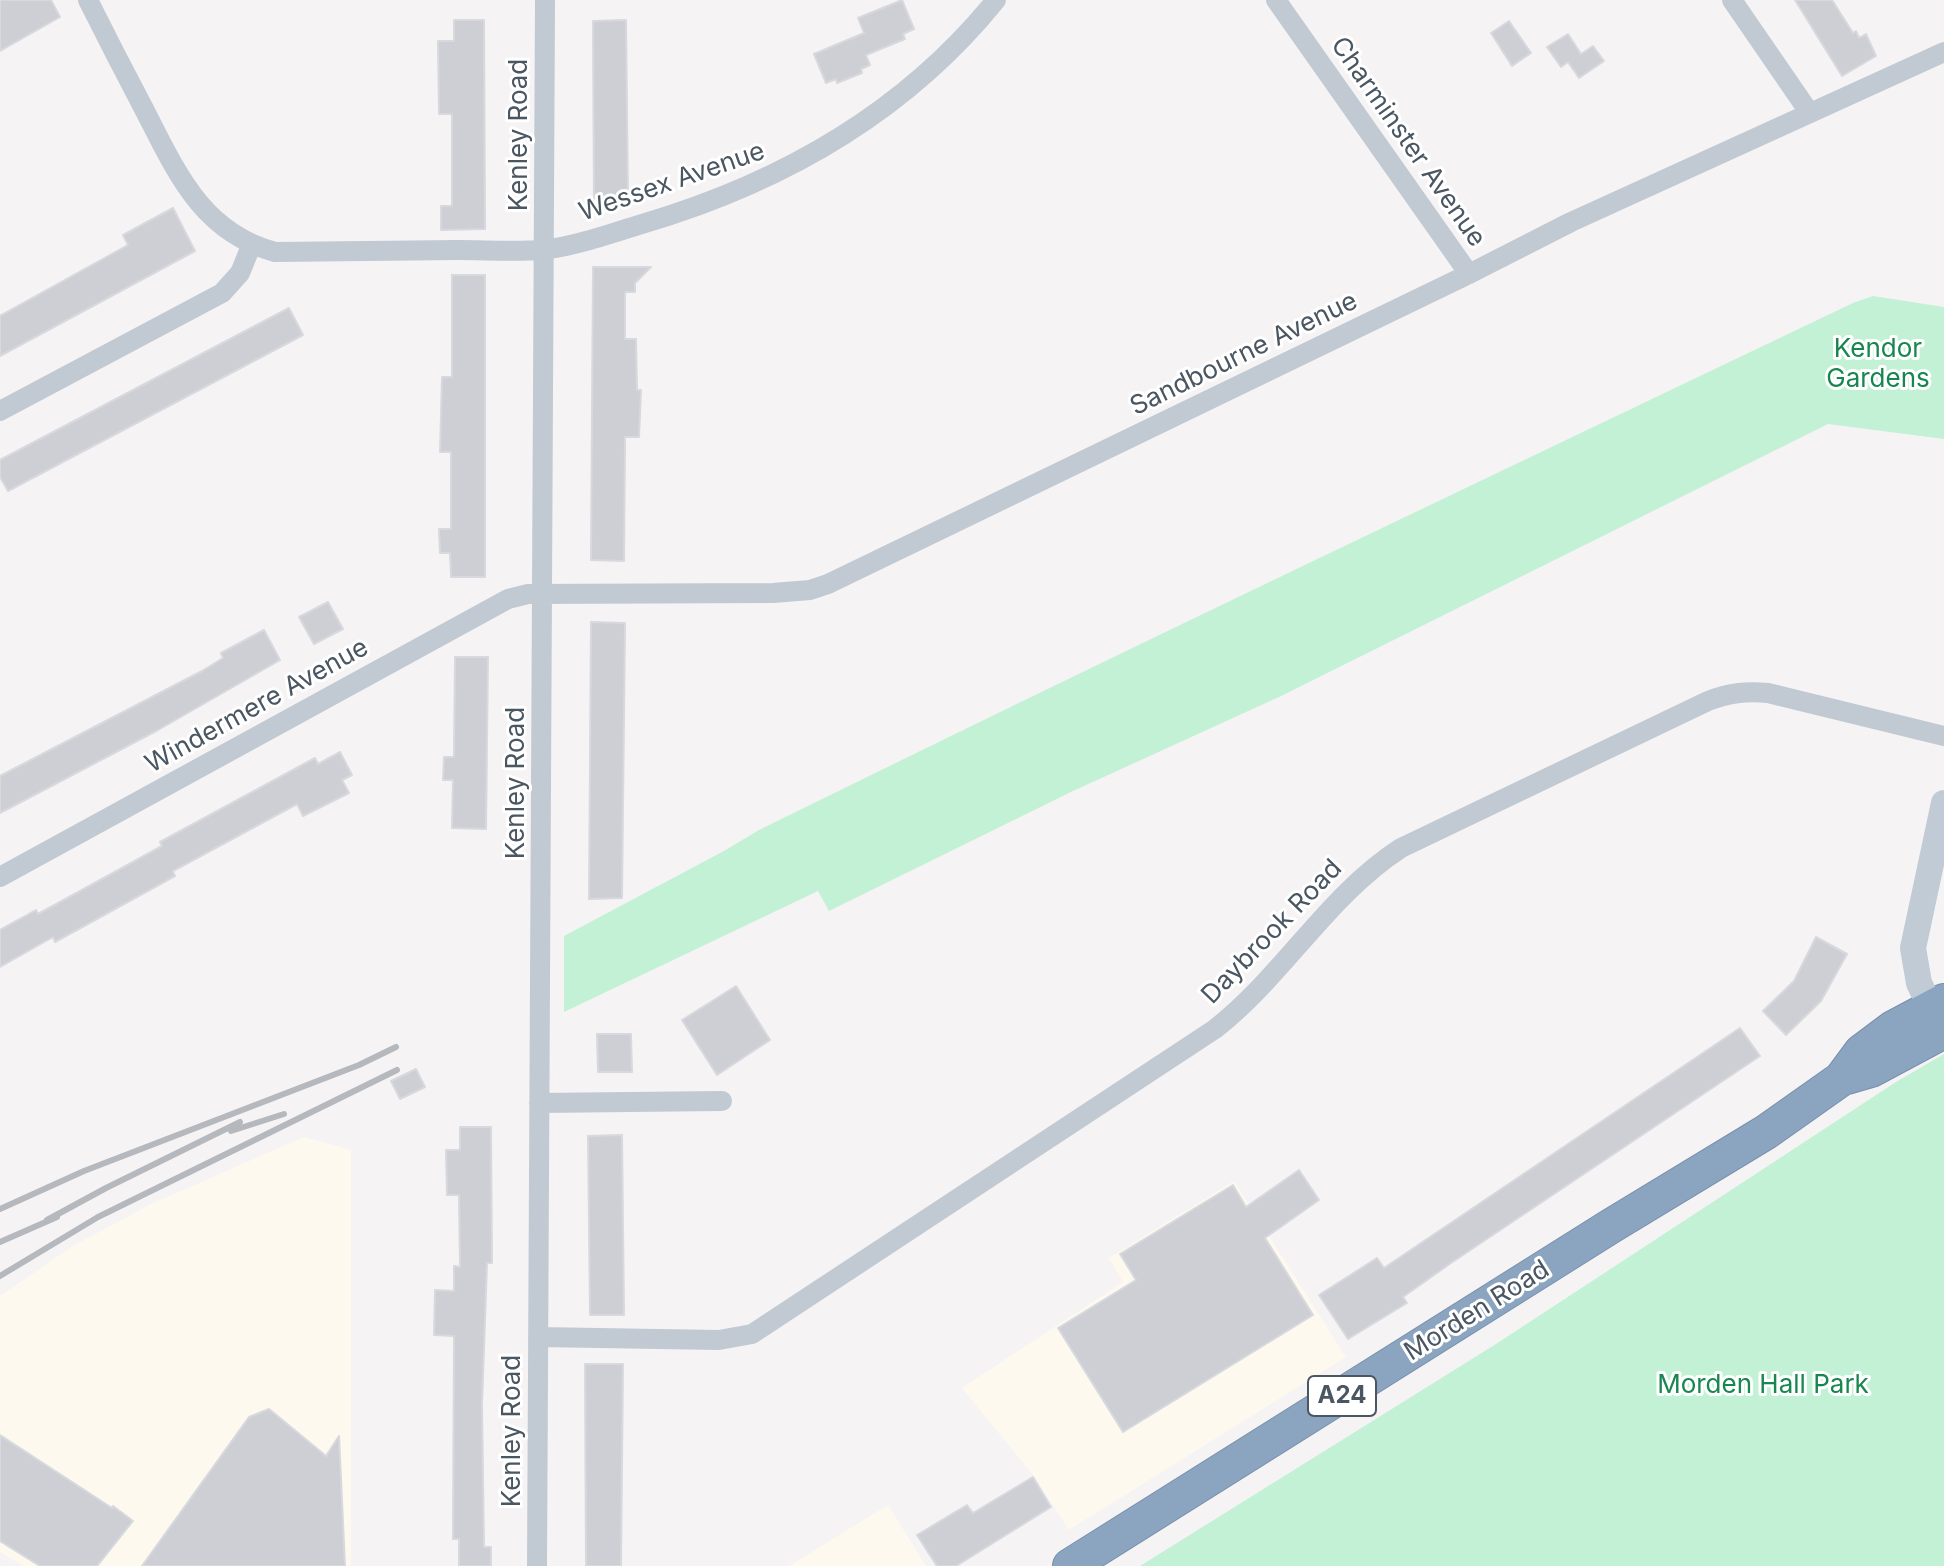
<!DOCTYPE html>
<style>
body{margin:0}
canvas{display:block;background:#f5f3f3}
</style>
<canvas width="1944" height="1566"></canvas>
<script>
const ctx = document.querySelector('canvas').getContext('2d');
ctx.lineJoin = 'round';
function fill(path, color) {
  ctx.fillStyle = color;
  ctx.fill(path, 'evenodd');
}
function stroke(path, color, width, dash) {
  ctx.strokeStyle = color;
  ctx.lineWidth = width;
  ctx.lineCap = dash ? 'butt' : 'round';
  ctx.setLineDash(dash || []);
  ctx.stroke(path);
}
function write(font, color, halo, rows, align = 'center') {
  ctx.font = font + ' Inter,sans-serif';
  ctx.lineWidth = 6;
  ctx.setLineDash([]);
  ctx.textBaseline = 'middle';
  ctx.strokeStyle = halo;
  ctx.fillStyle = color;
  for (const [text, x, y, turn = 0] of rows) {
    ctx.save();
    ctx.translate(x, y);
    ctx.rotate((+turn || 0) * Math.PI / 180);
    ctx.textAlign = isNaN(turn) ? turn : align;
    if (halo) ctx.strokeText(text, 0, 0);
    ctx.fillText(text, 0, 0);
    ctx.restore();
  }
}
fill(new Path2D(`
 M 304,1137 L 351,1150 L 351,1566 L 24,1566 L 0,1552 L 0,1296 L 73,1246 L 151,1204 Z
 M 1234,1181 L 1346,1357 L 1069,1530 L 1033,1475 L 962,1388 L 1123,1282 L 1109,1258 Z
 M 888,1505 L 926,1566 L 789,1566 Z`), '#fdf9ef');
fill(new Path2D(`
 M 1873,296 L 1944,307 L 1944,439 L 1828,424 L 1279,697 L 1073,791 L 829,911 L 818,891 L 564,1012 L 564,936 L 724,851 L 759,830 C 1122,651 1487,478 1853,303 Z
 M 1944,1054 L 1944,1566 L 1140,1566 L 1496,1344 L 1896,1082 Z`), '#c3f1d5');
const building = new Path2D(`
 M 0,0 L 51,0 L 60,17 L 0,51 Z
 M 902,0 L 914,29 L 903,34 L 905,39 L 866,55 L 870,65 L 861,69 L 862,73 L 837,83 L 836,79 L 826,83 L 814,54 L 864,33 L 858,18 Z
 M 1795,0 L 1832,0 L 1853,33 L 1856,31 L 1859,38 L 1866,34 L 1876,56 L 1842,76 Z
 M 454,20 L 484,20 L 485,229 L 441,230 L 441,206 L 452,206 L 452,114 L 439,114 L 438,41 L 454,41 Z
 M 626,20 L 628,199 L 620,199 L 620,208 L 594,208 L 593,21 Z
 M 1509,21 L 1531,53 L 1512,66 L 1491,33 Z
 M 1568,34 L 1581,54 L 1593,46 L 1604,61 L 1579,78 L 1568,62 L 1561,67 L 1547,47 Z
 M 173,208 L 195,251 L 0,356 L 0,316 L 128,245 L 123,235 Z
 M 593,267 L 651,267 L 635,283 L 635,292 L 625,292 L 625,339 L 636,339 L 637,390 L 641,390 L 639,437 L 625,437 L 624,561 L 591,560 Z
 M 452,275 L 485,275 L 485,577 L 451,577 L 450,553 L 440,553 L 439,529 L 451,529 L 451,452 L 440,452 L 442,377 L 452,377 Z
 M 289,308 L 303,335 L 8,491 L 0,477 L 0,460 Z
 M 328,602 L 343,629 L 314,644 L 299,617 Z
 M 591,622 L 625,623 L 622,898 L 589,899 Z
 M 264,630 L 280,660 L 158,730 L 0,813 L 0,776 L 202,671 L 223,658 L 221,653 Z
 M 455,657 L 488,657 L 486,829 L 452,828 L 453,780 L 443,780 L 444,757 L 454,757 Z
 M 340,752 L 352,775 L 342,780 L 349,793 L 303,816 L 297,804 L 173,871 L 175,876 L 55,942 L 53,937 L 0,967 L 0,930 L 36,910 L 38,914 L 80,891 L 162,846 L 160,842 L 315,758 L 318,764 Z
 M 1816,937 L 1847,954 L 1821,1001 L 1786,1035 L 1763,1011 L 1794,981 Z
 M 736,986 L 770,1040 L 717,1075 L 682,1020 Z
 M 1740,1028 L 1760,1056 L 1451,1263 L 1403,1297 L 1407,1303 L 1348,1339 L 1319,1295 L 1377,1258 L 1384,1268 Z
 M 597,1034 L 631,1034 L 632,1072 L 598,1072 Z
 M 416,1069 L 425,1087 L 400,1099 L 391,1081 Z
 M 460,1127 L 491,1127 L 492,1263 L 487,1263 L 482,1405 L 484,1547 L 491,1547 L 491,1566 L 459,1566 L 459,1539 L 453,1539 L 454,1336 L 434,1335 L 435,1290 L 454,1291 L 454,1266 L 460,1267 L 459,1195 L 447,1195 L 446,1150 L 460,1150 Z
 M 622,1135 L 624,1315 L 590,1315 L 588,1136 Z
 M 1299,1170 L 1319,1200 L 1265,1238 L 1313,1315 L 1123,1432 L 1058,1328 L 1136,1280 L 1120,1254 L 1233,1185 L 1246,1207 Z
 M 585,1364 L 623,1364 L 621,1566 L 586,1566 Z
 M 269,1409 L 326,1456 L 339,1436 L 345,1566 L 142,1566 L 249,1417 Z
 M 0,1435 L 112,1508 L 113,1506 L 133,1521 L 97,1566 L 40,1566 L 0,1541 Z
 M 1033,1477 L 1051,1507 L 956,1566 L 937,1566 L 917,1535 L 967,1505 L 973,1513 Z`);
fill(building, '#cdcfd5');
stroke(building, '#d7d9de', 2);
const highway = new Path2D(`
 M 1847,1077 L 1871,1070 L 1944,1031
 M 1070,1566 L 1611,1226 L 1766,1132 L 1841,1079 L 1861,1052 L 1893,1028 L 1944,1001`);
stroke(highway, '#7690ad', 36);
stroke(new Path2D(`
 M 88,0 C 106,36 125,73 144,109 C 176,171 201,232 275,252 C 335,251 396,251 457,250 C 485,250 514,252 542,250 C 573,247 612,233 642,224 C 781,183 904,114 996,0
 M 1276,0 L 1469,274
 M 1732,0 L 1809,112
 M 0,411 L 222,293 L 240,273 L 251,246
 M 0,877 L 508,599 L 528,594 L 773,593 L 810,590 L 828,584 L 1469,274 L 1571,222 L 1944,52
 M 539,1103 L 722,1101
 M 538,1337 L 719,1340 L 752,1334 L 1215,1029 C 1284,975 1327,896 1401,848 L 1708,701 C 1729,693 1745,691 1768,693 L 1944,736
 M 537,1566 L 545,0`), '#c1cad2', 20);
stroke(new Path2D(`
 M 1931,1008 L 1919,983 L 1913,948 L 1944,803`), '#c1cbd6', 26);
stroke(highway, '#8ba5c1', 34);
stroke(new Path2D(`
 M 231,1131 L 284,1114
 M 0,1209 L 84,1171 L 359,1065 L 396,1047
 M 47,1220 L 106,1188 L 240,1122
 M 0,1242 L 57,1217
 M 0,1276 L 98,1217 L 397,1070`), '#b5b8bd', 6);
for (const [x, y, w] of [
 [1342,1396,68]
]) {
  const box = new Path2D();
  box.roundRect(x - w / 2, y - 20, w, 40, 6);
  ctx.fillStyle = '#fff';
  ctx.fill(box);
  stroke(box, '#4a5661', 2);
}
write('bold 24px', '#4a5661', null, [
 ["A24",1342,1396]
]);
write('26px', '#4a5661', '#fff', [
 ["Kenley Road",519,135,-90],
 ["Charminster Avenue",1408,142,55],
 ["Wessex Avenue",672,182,-19],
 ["Sandbourne Avenue",1244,354,-26],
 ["Windermere Avenue",257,706,-29],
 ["Kenley Road",516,783,-90],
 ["Daybrook Road",1272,932,-46],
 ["Morden Road",1477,1311,-32],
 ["Kenley Road",512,1431,-90]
]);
write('26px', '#17864f', '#fff', [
 ["Kendor",1878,349],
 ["Gardens",1878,379],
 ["Morden Hall Park",1763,1385]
]);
</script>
